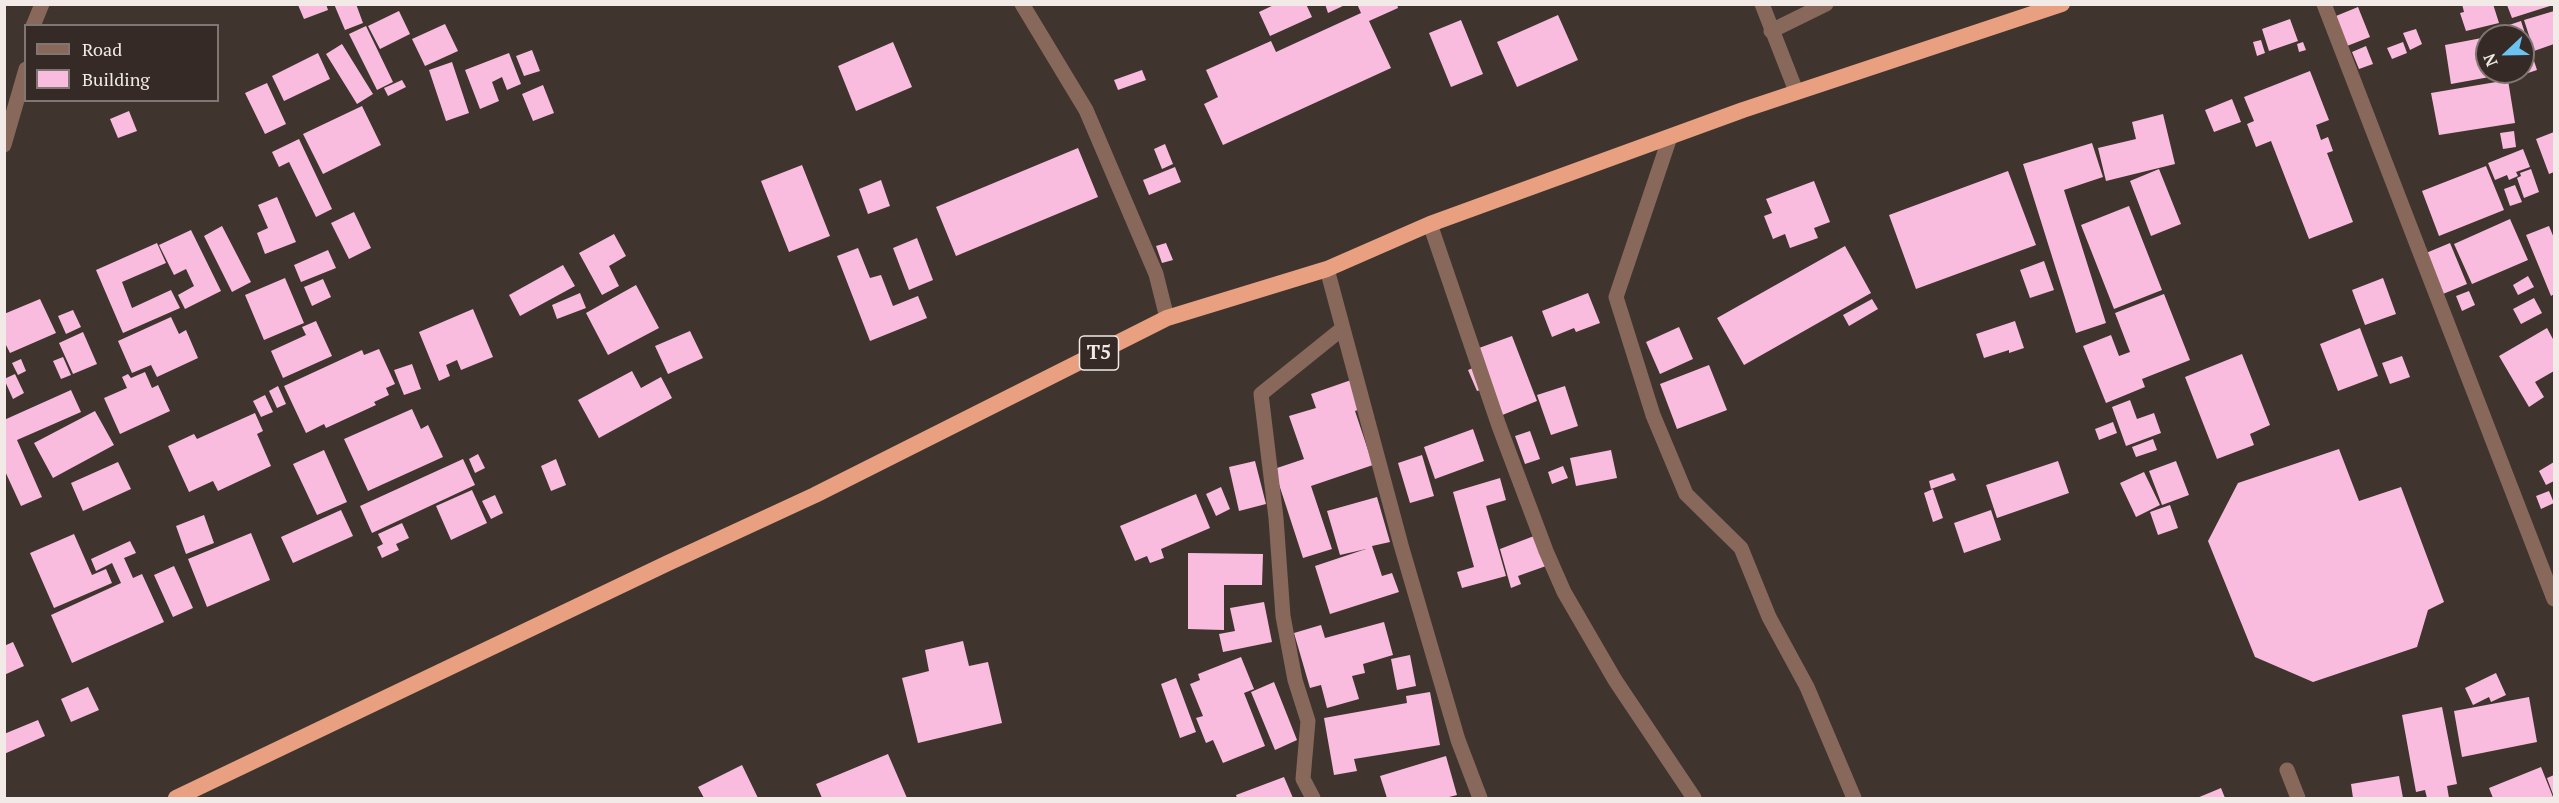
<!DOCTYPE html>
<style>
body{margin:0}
#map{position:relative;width:2559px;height:803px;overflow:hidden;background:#40342f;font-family:"PT Serif",serif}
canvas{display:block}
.frame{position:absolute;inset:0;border:6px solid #f1eae6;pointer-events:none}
.legend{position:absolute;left:24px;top:24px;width:195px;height:78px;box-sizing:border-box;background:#352a25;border:2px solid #807772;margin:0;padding:8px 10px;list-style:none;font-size:18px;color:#f1eae6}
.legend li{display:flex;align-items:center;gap:12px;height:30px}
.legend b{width:30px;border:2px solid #807772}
.north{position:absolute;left:2475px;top:24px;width:60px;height:60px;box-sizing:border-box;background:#352a25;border:2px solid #807772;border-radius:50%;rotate:248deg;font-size:16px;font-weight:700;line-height:24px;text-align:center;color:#f1eae6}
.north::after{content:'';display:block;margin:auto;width:21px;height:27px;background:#6cc3f2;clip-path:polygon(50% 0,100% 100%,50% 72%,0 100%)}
</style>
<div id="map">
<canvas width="2559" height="803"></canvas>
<div class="frame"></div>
<ul class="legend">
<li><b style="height:8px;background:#88685a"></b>Road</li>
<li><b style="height:16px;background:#f9bcde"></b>Building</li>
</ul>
<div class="north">N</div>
</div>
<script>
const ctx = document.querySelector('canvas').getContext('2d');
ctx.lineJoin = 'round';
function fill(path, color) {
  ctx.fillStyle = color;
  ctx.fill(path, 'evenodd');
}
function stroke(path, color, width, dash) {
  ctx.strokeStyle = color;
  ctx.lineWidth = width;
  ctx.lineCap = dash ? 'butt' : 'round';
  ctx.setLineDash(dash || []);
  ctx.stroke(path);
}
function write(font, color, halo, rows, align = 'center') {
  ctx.font = font + ' "PT Serif",serif';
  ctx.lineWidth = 6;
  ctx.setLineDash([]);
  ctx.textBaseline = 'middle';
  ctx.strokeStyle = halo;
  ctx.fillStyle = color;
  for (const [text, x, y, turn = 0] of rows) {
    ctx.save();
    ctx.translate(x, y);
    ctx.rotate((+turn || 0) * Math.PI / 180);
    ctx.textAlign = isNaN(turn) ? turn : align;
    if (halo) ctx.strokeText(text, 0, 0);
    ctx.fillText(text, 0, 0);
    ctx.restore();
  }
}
fill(new Path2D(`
 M 326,4 L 328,10 L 304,19 L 298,5 Z
 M 334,4 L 356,4 L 363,23 L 345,30 Z
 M 1276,4 L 1306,4 L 1312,17 L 1270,36 L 1259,12 Z
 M 1325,4 L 1347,4 L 1328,13 Z
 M 1357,4 L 1397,4 L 1398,8 L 1369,21 L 1391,68 L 1223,145 L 1204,104 L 1218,97 L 1206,70 L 1271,41 L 1276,52 L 1361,13 Z
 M 2462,4 L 2493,4 L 2499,23 L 2466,31 L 2460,13 L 2464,12 Z
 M 2507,5 L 2553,5 L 2512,18 Z
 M 2358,7 L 2370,37 L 2347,46 L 2336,16 Z
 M 399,11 L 410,34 L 380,49 L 368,26 Z
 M 2554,11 L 2554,44 L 2534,51 L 2524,20 Z
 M 1558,15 L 1578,60 L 1517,87 L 1497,42 Z
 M 2290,19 L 2298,41 L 2269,51 L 2262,29 Z
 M 1461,20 L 1483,74 L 1451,87 L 1429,33 Z
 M 2521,21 L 2537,70 L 2522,75 L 2523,36 L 2509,36 L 2506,26 Z
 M 445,24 L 458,51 L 425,66 L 412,39 Z
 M 366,26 L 393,82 L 377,90 L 349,34 Z
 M 2416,29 L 2422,44 L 2410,50 L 2403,33 Z
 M 2487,37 L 2487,72 L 2506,72 L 2506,74 L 2451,84 L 2445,45 Z
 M 2261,40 L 2265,53 L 2257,56 L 2253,42 Z
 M 893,42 L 912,87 L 856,111 L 838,66 Z
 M 2303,42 L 2306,50 L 2299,52 L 2297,44 Z
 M 2403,42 L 2407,53 L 2392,59 L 2387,48 Z
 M 342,44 L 373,94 L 357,104 L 326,54 Z
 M 2366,46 L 2373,64 L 2359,69 L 2352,52 Z
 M 532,50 L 540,71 L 524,76 L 516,56 Z
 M 318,53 L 330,79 L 284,101 L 272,76 Z
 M 509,53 L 521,84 L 507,90 L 502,77 L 492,82 L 499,101 L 480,109 L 465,70 Z
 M 452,62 L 469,113 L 446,121 L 429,70 Z
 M 1142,70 L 1146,80 L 1118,90 L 1114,80 Z
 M 2310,71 L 2329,120 L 2316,125 L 2321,140 L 2328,137 L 2333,151 L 2327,153 L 2353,222 L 2309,239 L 2271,141 L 2256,147 L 2247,124 L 2254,121 L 2244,97 Z
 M 402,80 L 406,87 L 388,96 L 384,88 Z
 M 2508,80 L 2515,123 L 2439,135 L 2431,93 Z
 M 267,83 L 286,124 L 265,134 L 245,93 Z
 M 543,85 L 554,113 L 533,121 L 522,94 Z
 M 2232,99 L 2241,122 L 2214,132 L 2205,110 Z
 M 362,106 L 381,145 L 323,174 L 303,134 Z
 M 129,111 L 137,131 L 118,138 L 110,119 Z
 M 2163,114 L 2175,164 L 2106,181 L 2098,148 L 2136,139 L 2132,122 Z
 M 2514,131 L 2516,147 L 2503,149 L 2500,133 Z
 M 2554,132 L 2554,172 L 2549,174 L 2536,139 Z
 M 299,139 L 332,209 L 316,217 L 289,162 L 279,167 L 272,152 Z
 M 2092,143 L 2103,177 L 2064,190 L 2106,323 L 2076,333 L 2023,164 Z
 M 1165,144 L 1173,164 L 1162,169 L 1154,149 Z
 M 1078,148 L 1098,197 L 956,256 L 936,207 Z
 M 2523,149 L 2530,167 L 2516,172 L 2518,176 L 2509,180 L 2507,175 L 2495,180 L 2488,163 Z
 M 802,165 L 830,236 L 789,252 L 761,181 Z
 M 2486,166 L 2504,210 L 2439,236 L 2422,191 Z
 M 1175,167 L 1181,182 L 1149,195 L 1143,180 Z
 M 2159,169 L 2181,224 L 2151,236 L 2130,181 Z
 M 2531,169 L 2539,192 L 2524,198 L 2517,178 L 2521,176 L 2520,173 Z
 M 2008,171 L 2036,245 L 1916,289 L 1889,215 Z
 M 881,180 L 890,206 L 868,214 L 859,189 Z
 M 1814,181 L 1830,222 L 1814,228 L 1818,238 L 1790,248 L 1785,234 L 1773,239 L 1764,216 L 1772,213 L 1766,199 Z
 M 2515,185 L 2522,202 L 2510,206 L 2504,189 Z
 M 277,197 L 296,242 L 265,254 L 257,233 L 268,228 L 258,205 Z
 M 2129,206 L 2162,290 L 2114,309 L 2081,225 Z
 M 354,212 L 371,248 L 349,259 L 331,223 Z
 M 2510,219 L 2528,260 L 2472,284 L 2454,244 Z
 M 222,226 L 251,282 L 232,292 L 204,236 Z
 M 2549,226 L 2554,238 L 2554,294 L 2551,296 L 2526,235 Z
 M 191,230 L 221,291 L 185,309 L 178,295 L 194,286 L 186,269 L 174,275 L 159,245 Z
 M 614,234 L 626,256 L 609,266 L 619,286 L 602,295 L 579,253 Z
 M 917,238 L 933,280 L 909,290 L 893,248 Z
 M 157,243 L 166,263 L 122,282 L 132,308 L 171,290 L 180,308 L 123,333 L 96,270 Z
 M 1166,243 L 1173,260 L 1162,263 L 1156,246 Z
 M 2450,243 L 2467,284 L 2443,294 L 2426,253 Z
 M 1845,246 L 1871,293 L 1744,365 L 1717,318 Z
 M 858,248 L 870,278 L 881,275 L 893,306 L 918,296 L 927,318 L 870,341 L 837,256 Z
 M 328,250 L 336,268 L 301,282 L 294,265 Z
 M 2044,261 L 2054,290 L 2030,298 L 2020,270 Z
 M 563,265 L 575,286 L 520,316 L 509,295 Z
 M 2528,276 L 2534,287 L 2518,295 L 2513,285 Z
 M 285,278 L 304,323 L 264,340 L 245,295 Z
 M 2383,278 L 2396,314 L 2365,325 L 2352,290 Z
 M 323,279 L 331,297 L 312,306 L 304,287 Z
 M 636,285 L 659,328 L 608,355 L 586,313 Z
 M 2469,291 L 2475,305 L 2462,311 L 2456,296 Z
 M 580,293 L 586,308 L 557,319 L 552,305 Z
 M 1588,293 L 1600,323 L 1576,332 L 1574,328 L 1552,337 L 1542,311 Z
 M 2164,294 L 2190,360 L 2142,379 L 2145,387 L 2106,403 L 2083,346 L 2111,335 L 2119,356 L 2130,352 L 2115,313 Z
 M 2534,298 L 2542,313 L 2521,324 L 2513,309 Z
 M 40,299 L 56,333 L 10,353 L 4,341 L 4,314 Z
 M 1872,299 L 1878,309 L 1849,326 L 1843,315 Z
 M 473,309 L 493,357 L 461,370 L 457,360 L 446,365 L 450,376 L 439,381 L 419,332 Z
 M 73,310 L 81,327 L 66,334 L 58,316 Z
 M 171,317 L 179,334 L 186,330 L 198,358 L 157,377 L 151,365 L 132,373 L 118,341 Z
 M 316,321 L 332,356 L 283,378 L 271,351 L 306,335 L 302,327 Z
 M 2015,321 L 2024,348 L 2009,353 L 2009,350 L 1984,358 L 1976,334 Z
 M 1679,327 L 1693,359 L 1660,374 L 1646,342 Z
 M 2360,328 L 2378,376 L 2338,391 L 2320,344 Z
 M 2547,328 L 2554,341 L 2554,371 L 2535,382 L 2544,397 L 2529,407 L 2499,356 Z
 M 690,331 L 703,358 L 668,374 L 655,346 Z
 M 83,332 L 97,364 L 73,374 L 59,343 Z
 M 1512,336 L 1537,401 L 1495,418 L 1484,389 L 1477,391 L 1468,370 L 1485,363 L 1479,348 Z
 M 379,349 L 395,384 L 386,388 L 389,395 L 374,402 L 376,405 L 326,428 L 324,424 L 306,433 L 284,386 L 362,350 L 364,355 Z
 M 2242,354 L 2270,425 L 2250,434 L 2254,445 L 2217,459 L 2185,377 Z
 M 2402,356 L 2410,377 L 2390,384 L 2382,363 Z
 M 63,357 L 71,375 L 61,379 L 53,361 Z
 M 21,359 L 26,371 L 18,375 L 12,363 Z
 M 412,364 L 421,389 L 404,395 L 394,370 Z
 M 1709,365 L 1727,410 L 1677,429 L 1660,384 Z
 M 632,371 L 641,388 L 661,377 L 672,398 L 599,438 L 578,400 Z
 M 145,372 L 152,388 L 158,385 L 170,411 L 120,434 L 104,398 L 127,388 L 122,377 L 128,374 L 131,378 Z
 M 15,374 L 24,393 L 13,399 L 4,379 Z
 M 1354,379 L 1363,408 L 1355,411 L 1373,465 L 1311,486 L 1332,549 L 1303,558 L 1274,469 L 1304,459 L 1289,416 L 1316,408 L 1311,394 Z
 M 278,386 L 286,404 L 277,408 L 269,391 Z
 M 1565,386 L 1578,426 L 1551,435 L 1537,395 Z
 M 71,390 L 81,412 L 17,440 L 42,497 L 21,506 L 4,469 L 4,420 Z
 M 265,395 L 273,412 L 261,417 L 253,401 Z
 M 2130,400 L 2137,419 L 2154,413 L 2161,433 L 2126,446 L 2112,407 Z
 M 412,409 L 421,429 L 428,425 L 443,457 L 368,491 L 344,439 Z
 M 95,411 L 114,445 L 53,478 L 34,443 Z
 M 255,413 L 263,431 L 257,434 L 271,466 L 218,491 L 213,481 L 189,492 L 168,446 L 194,434 L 197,439 Z
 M 2113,422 L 2117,433 L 2099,440 L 2095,429 Z
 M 1473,429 L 1484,461 L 1435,479 L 1424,447 Z
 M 1530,431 L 1540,459 L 1525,464 L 1515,436 Z
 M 2153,439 L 2157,450 L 2136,457 L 2132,447 Z
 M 2339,449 L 2359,501 L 2401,487 L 2444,602 L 2428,610 L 2417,647 L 2313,682 L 2255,657 L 2208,541 L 2238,483 Z
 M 324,450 L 347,502 L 317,515 L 293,464 Z
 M 1611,450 L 1617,478 L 1576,486 L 1570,458 Z
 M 478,454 L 485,468 L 475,473 L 469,459 Z
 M 1422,455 L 1434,496 L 1410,503 L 1398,463 Z
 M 463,459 L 475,485 L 372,533 L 360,506 Z
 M 556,459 L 566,485 L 551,491 L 541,466 Z
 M 1255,461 L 1266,504 L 1239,511 L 1229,467 Z
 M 2058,461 L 2069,493 L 1997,518 L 1986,485 Z
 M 2176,461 L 2189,495 L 2162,505 L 2149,471 Z
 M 118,462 L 131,489 L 83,511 L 71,483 Z
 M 2554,462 L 2554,481 L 2546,485 L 2539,471 Z
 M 1563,466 L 1568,478 L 1552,484 L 1548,472 Z
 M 2144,472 L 2160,505 L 2136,517 L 2120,483 Z
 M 1953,473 L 1956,480 L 1931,489 L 1929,481 Z
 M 1500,478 L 1506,500 L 1486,506 L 1506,576 L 1462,588 L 1457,572 L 1474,567 L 1453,492 Z
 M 1221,487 L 1230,509 L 1216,516 L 1206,494 Z
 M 1933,489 L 1943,518 L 1933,522 L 1924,493 Z
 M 472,490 L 487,523 L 451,540 L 436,506 Z
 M 2549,491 L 2554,503 L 2541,509 L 2536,496 Z
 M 1196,494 L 1210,528 L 1161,549 L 1164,558 L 1150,563 L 1147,556 L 1135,561 L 1120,526 Z
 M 495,495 L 503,513 L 491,519 L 482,501 Z
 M 1377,497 L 1390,542 L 1372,546 L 1382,576 L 1392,573 L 1399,592 L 1330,614 L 1315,566 L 1366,549 L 1340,555 L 1327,511 Z
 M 2170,505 L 2178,528 L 2158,535 L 2150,512 Z
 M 341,510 L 353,536 L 293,563 L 281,537 Z
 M 1991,510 L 2001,540 L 1964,553 L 1954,523 Z
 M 204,515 L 214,543 L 186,554 L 176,526 Z
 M 402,523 L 409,538 L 396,544 L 399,550 L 382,558 L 377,547 L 383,544 L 378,534 Z
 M 251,533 L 270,580 L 207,607 L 188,559 Z
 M 74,534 L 92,575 L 106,569 L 112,583 L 54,608 L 30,553 Z
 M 1534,536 L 1546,566 L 1518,576 L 1521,584 L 1511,588 L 1500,549 Z
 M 130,541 L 136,553 L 124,558 L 133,578 L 142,574 L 164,622 L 72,663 L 51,615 L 121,583 L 112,563 L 96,571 L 91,559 Z
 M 1188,553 L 1263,554 L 1262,585 L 1224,585 L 1224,630 L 1188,629 Z
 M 174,566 L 193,608 L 173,617 L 154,575 Z
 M 1264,602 L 1272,642 L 1223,652 L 1219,634 L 1235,631 L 1230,608 Z
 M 1384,622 L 1393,655 L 1363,664 L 1365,673 L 1352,676 L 1359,699 L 1327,708 L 1321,685 L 1310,688 L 1294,633 L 1321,625 L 1325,638 Z
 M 963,641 L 969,666 L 988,662 L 1002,723 L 918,743 L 902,678 L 929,671 L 925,650 Z
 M 13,642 L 24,666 L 4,675 L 4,646 Z
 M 1410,655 L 1416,686 L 1397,690 L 1391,659 Z
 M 1241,657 L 1254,689 L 1244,693 L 1265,746 L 1223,763 L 1213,740 L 1206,743 L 1196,718 L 1203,716 L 1190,684 L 1200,680 L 1198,674 Z
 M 2496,673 L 2506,695 L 2491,702 L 2489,697 L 2473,705 L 2465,688 Z
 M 1176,678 L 1196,732 L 1180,738 L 1161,684 Z
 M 1274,682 L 1297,740 L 1275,750 L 1251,692 Z
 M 88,687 L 99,710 L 71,722 L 61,699 Z
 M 1430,692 L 1440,745 L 1354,759 L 1357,771 L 1334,775 L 1324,718 L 1407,703 L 1406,696 Z
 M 2529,697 L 2537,742 L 2462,757 L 2454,711 Z
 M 2442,707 L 2457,784 L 2447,786 L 2449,798 L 2427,798 L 2425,790 L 2416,792 L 2402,715 Z
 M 38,720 L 45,736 L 4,754 L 4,734 Z
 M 888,754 L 907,798 L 822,798 L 816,784 Z
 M 1446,756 L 1457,795 L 1445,798 L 1387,798 L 1380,776 Z
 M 742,765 L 758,798 L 704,798 L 698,787 Z
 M 2541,767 L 2553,797 L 2493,798 L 2489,788 Z
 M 2554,775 L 2554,797 L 2547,778 Z
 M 2399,776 L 2403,798 L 2353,798 L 2351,784 Z
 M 1284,777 L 1293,798 L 1237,798 L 1236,795 Z
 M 2221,788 L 2225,798 L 2197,798 Z`), '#f9bcde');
stroke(new Path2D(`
 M 1022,4 L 1086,110 L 1156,274 L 1167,318
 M 1762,4 L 1796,91
 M 2324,4 L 2554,599
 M 33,26 L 42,4
 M 1771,31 L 1826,4
 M 1670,137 L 1616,297 L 1653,415 L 1686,494 L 1741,548 L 1769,617 L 1807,687 L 1854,798
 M 4,145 L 26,69
 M 1430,224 L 1499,426 L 1546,551 L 1564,592 L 1615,680 L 1694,798
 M 1327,269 L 1401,545 L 1458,740 L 1480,798
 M 2287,770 L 2298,798
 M 1313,798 L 1303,779 L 1308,721 L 1295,680 L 1283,616 L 1276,518 L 1261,394 L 1343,328`), '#88685a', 15);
stroke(new Path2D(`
 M 176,798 L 668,563 L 815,495 L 1167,318 L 1327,269 L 1430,224 L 1743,110 L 2062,4`), '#e8a081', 16);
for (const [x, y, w] of [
 [1099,353,39]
]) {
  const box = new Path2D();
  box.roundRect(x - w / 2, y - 17, w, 34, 4.5);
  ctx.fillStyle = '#352a25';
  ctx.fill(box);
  stroke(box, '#f1eae6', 1.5);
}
write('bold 20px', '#f1eae6', null, [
 ["T5",1099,353]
]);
</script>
